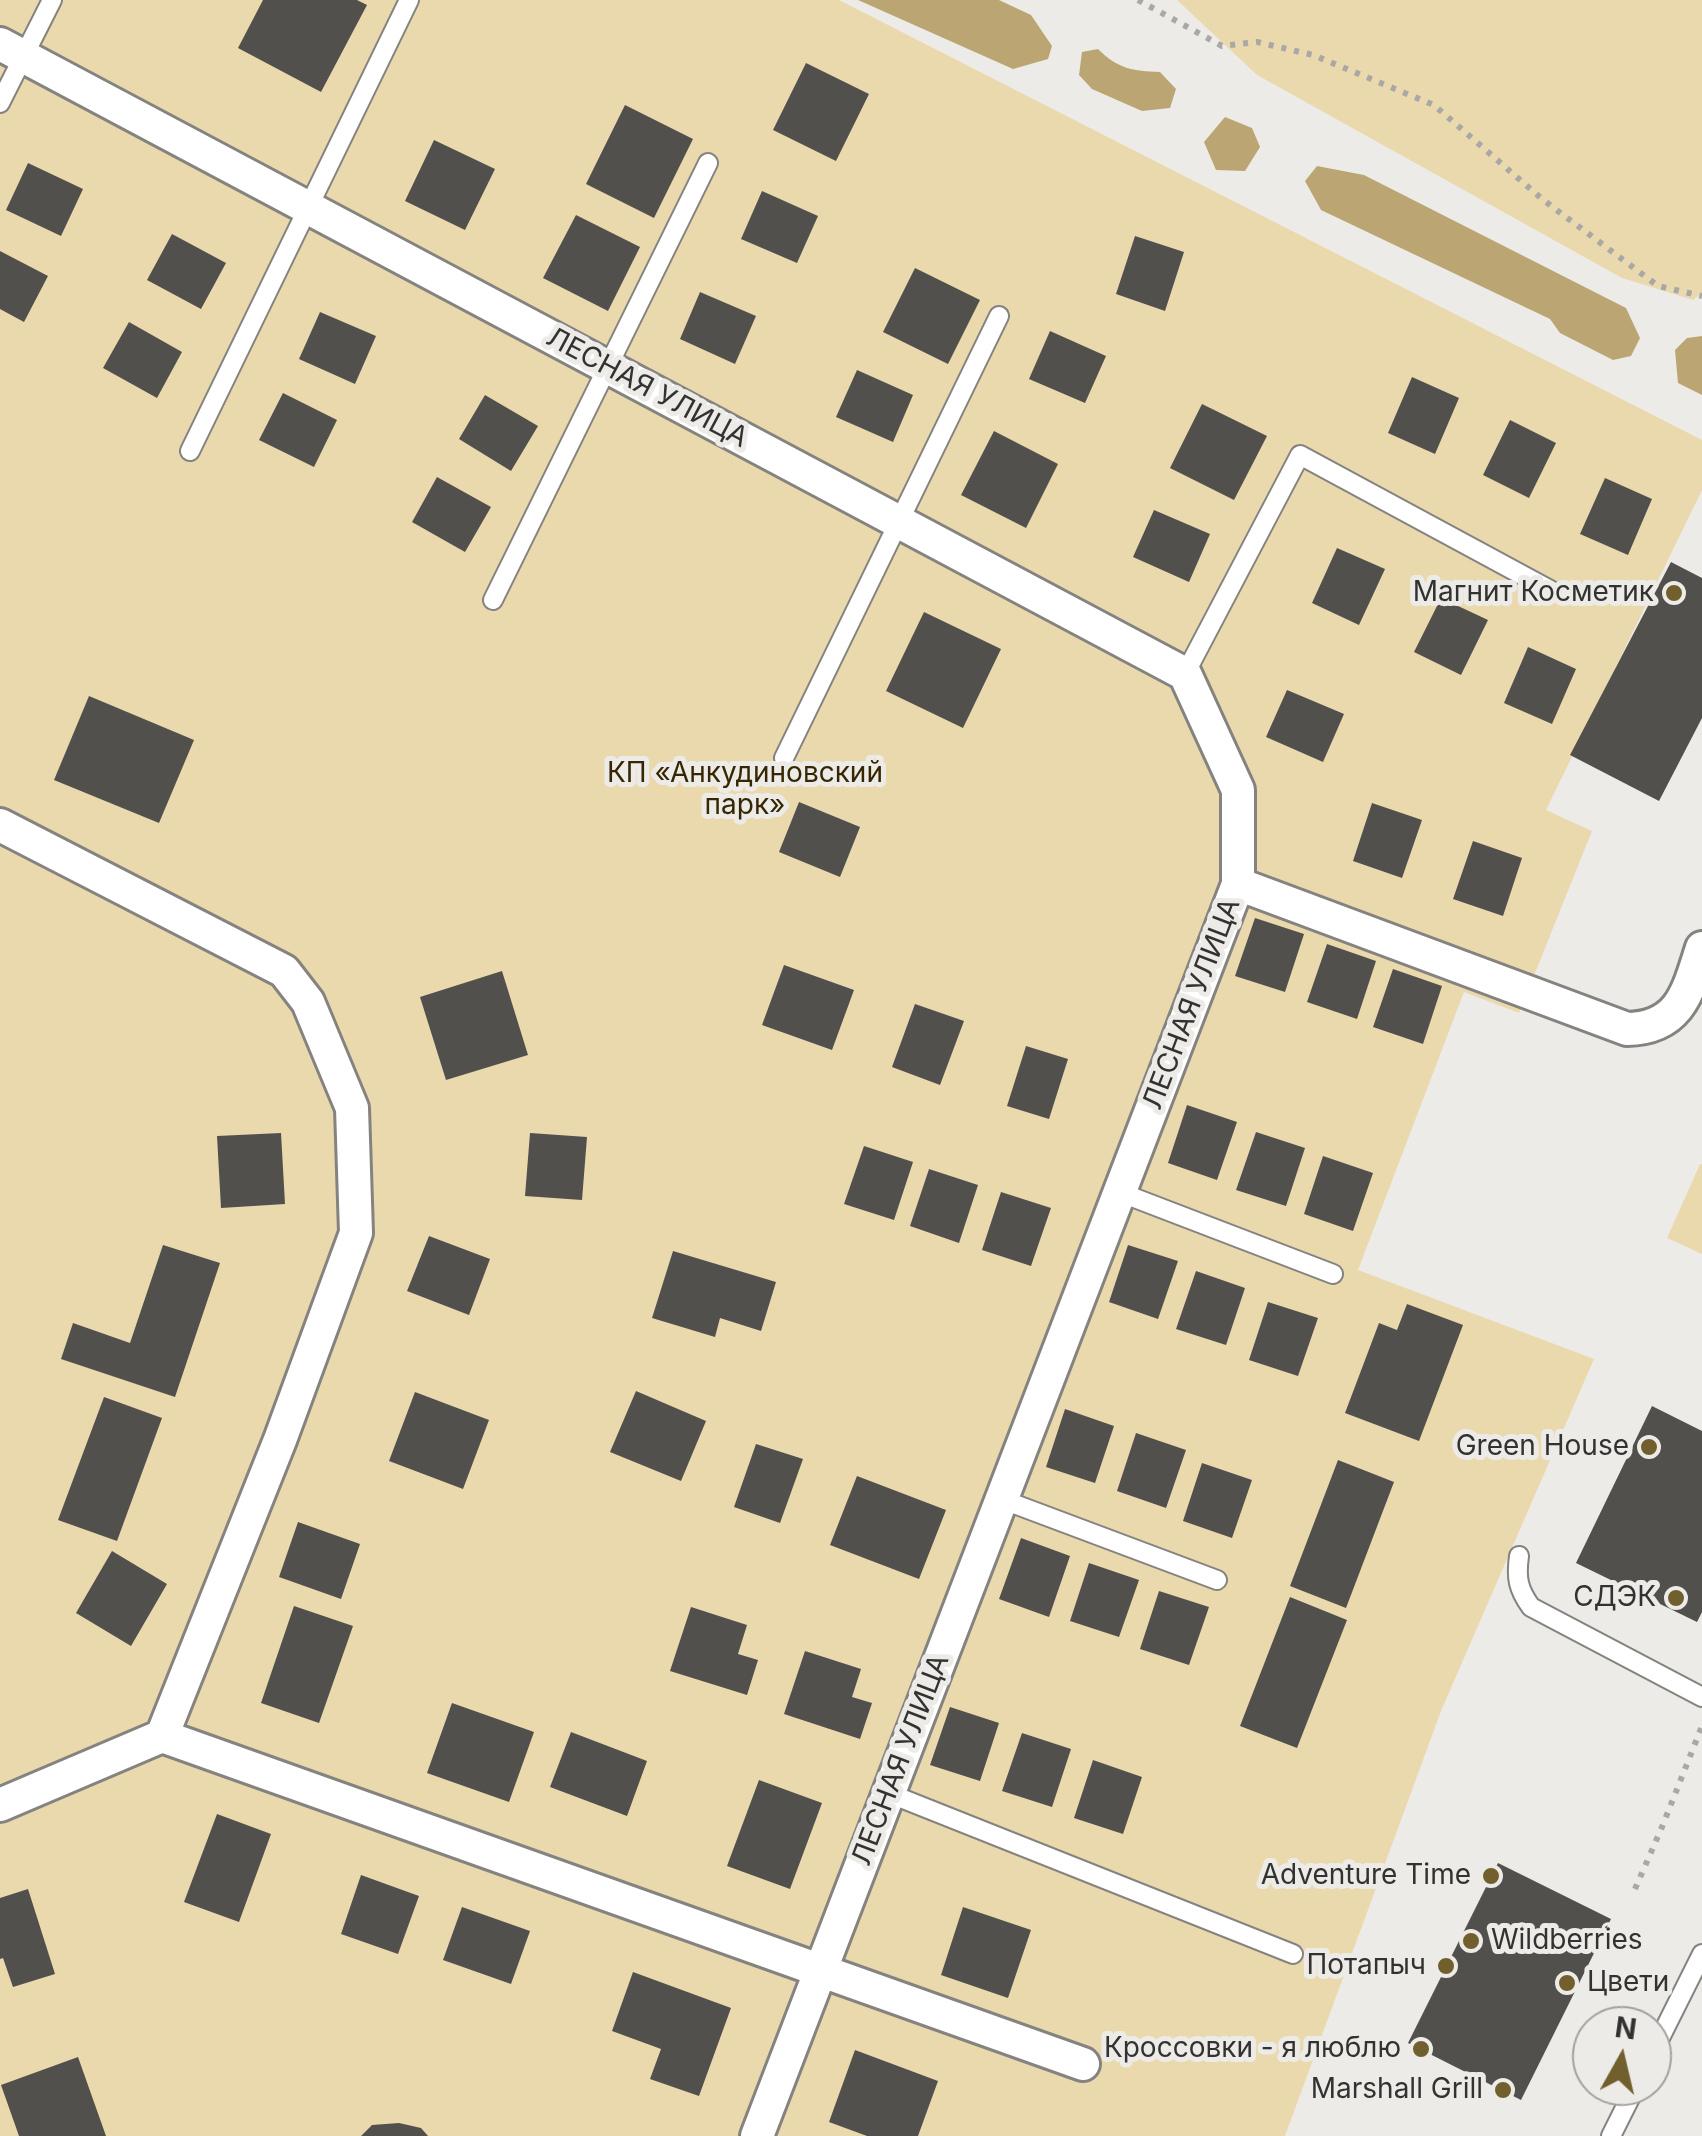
<!DOCTYPE html>
<meta charset="utf-8">
<style>
body{margin:0}
#map{position:relative;width:1702px;height:2136px;overflow:hidden;background:#edebe8;font-family:Inter,sans-serif}
canvas{display:block}
.north{position:absolute;left:1572px;top:2006px;width:100px;height:100px;box-sizing:border-box;background:#edebe8;border:2px solid #a2a19e;border-radius:50%;rotate:8deg;font-size:28px;font-weight:700;line-height:40px;text-align:center;color:#323230}
.north::after{content:'';display:block;margin:auto;width:35px;height:45px;background:#725f2e;clip-path:polygon(50% 0,100% 100%,50% 72%,0 100%)}
</style>
<div id="map">
<canvas width="1702" height="2136"></canvas>
<div class="north">N</div>
</div>
<script>
const ctx = document.querySelector('canvas').getContext('2d');
ctx.lineJoin = 'round';
function fill(path, color) {
  ctx.fillStyle = color;
  ctx.fill(path, 'evenodd');
}
function stroke(path, color, width, dash) {
  ctx.strokeStyle = color;
  ctx.lineWidth = width;
  ctx.lineCap = dash ? 'butt' : 'round';
  ctx.setLineDash(dash || []);
  ctx.stroke(path);
}
function write(font, color, halo, rows, align = 'center') {
  ctx.font = font + ' Inter,sans-serif';
  ctx.lineWidth = 10;
  ctx.setLineDash([]);
  ctx.textBaseline = 'middle';
  ctx.strokeStyle = halo;
  ctx.fillStyle = color;
  for (const [text, x, y, turn = 0] of rows) {
    ctx.save();
    ctx.translate(x, y);
    ctx.rotate((+turn || 0) * Math.PI / 180);
    ctx.textAlign = isNaN(turn) ? turn : align;
    if (halo) ctx.strokeText(text, 0, 0);
    ctx.fillText(text, 0, 0);
    ctx.restore();
  }
}
fill(new Path2D(`
 M 0,0 L 839,0 L 1702,440 L 1702,490 L 1546,810 L 1592,831 L 1519,1013 L 1464,992 L 1358,1270 L 1594,1359 L 1441,1711 L 1285,2136 L 0,2136 Z
 M 1177,0 L 1702,0 L 1702,293 L 1693,300 L 1622,278 L 1257,75 Z
 M 1700,1164 L 1702,1164 L 1702,1254 L 1667,1238 Z`), '#ebd9ae');
fill(new Path2D(`
 M 858,0 L 999,0 L 1031,15 L 1052,46 L 1048,59 L 1013,69 Z
 M 1098,49 C 1118,69 1133,71 1160,72 L 1176,89 L 1170,108 L 1142,111 L 1092,89 L 1079,75 L 1082,52 Z
 M 1225,117 L 1252,128 L 1260,147 L 1245,171 L 1216,170 L 1204,142 Z
 M 1317,166 L 1364,175 L 1626,308 L 1640,338 L 1631,356 L 1613,360 L 1560,333 L 1550,319 L 1321,210 L 1305,181 Z
 M 1702,336 L 1702,395 L 1678,383 L 1675,350 L 1687,338 Z`), '#bba673');
fill(new Path2D(`
 M 263,0 L 357,0 L 367,5 L 321,92 L 238,48 Z
 M 806,63 L 869,94 L 836,161 L 773,130 Z
 M 625,105 L 693,139 L 654,218 L 586,184 Z
 M 434,140 L 495,169 L 465,230 L 405,201 Z
 M 28,163 L 83,189 L 61,236 L 6,210 Z
 M 762,191 L 818,216 L 797,263 L 741,239 Z
 M 576,215 L 640,247 L 608,311 L 543,278 Z
 M 172,234 L 226,263 L 201,309 L 147,280 Z
 M 1135,236 L 1184,252 L 1165,311 L 1116,294 Z
 M 0,251 L 48,276 L 24,322 L 0,309 Z
 M 915,268 L 980,300 L 948,364 L 883,332 Z
 M 700,292 L 756,316 L 735,364 L 680,339 Z
 M 320,312 L 376,336 L 355,384 L 299,359 Z
 M 129,322 L 182,352 L 157,398 L 103,368 Z
 M 1050,331 L 1106,356 L 1085,403 L 1029,379 Z
 M 857,370 L 913,395 L 893,442 L 836,417 Z
 M 1412,377 L 1459,398 L 1435,454 L 1388,433 Z
 M 283,393 L 337,420 L 314,467 L 259,440 Z
 M 485,395 L 538,426 L 511,471 L 459,439 Z
 M 1202,404 L 1267,436 L 1234,500 L 1170,468 Z
 M 1510,420 L 1556,443 L 1529,498 L 1483,475 Z
 M 994,431 L 1058,464 L 1026,528 L 961,495 Z
 M 437,477 L 491,507 L 465,552 L 412,522 Z
 M 1605,478 L 1652,499 L 1628,555 L 1580,534 Z
 M 1154,510 L 1210,534 L 1189,582 L 1133,557 Z
 M 1337,548 L 1385,569 L 1359,625 L 1312,603 Z
 M 1671,562 L 1702,578 L 1702,718 L 1659,801 L 1570,755 Z
 M 1441,598 L 1488,620 L 1461,675 L 1414,652 Z
 M 924,612 L 1001,649 L 963,728 L 886,691 Z
 M 1528,647 L 1576,669 L 1552,724 L 1504,703 Z
 M 1287,690 L 1344,714 L 1323,762 L 1266,737 Z
 M 89,696 L 194,740 L 159,823 L 54,780 Z
 M 799,802 L 860,827 L 840,877 L 779,852 Z
 M 1372,803 L 1422,820 L 1402,878 L 1353,861 Z
 M 1473,841 L 1522,858 L 1503,916 L 1453,899 Z
 M 1255,918 L 1304,934 L 1285,992 L 1235,976 Z
 M 1327,944 L 1376,961 L 1357,1019 L 1307,1002 Z
 M 784,965 L 854,990 L 832,1050 L 762,1025 Z
 M 1393,969 L 1442,986 L 1423,1044 L 1373,1027 Z
 M 502,971 L 528,1055 L 446,1080 L 420,997 Z
 M 915,1004 L 964,1021 L 940,1085 L 892,1067 Z
 M 1026,1046 L 1068,1059 L 1049,1119 L 1007,1106 Z
 M 1187,1105 L 1237,1122 L 1217,1180 L 1168,1163 Z
 M 1256,1132 L 1305,1148 L 1286,1206 L 1236,1190 Z
 M 281,1133 L 285,1204 L 221,1208 L 217,1136 Z
 M 530,1133 L 587,1137 L 582,1200 L 525,1196 Z
 M 864,1146 L 913,1162 L 894,1220 L 844,1204 Z
 M 1323,1156 L 1373,1173 L 1353,1231 L 1304,1214 Z
 M 929,1169 L 978,1185 L 959,1243 L 910,1226 Z
 M 1001,1192 L 1051,1208 L 1031,1266 L 982,1250 Z
 M 429,1236 L 490,1259 L 469,1315 L 407,1291 Z
 M 163,1245 L 220,1263 L 175,1397 L 61,1359 L 73,1323 L 130,1343 Z
 M 1128,1245 L 1178,1261 L 1158,1319 L 1109,1302 Z
 M 673,1251 L 776,1282 L 761,1331 L 720,1318 L 715,1337 L 652,1318 Z
 M 1196,1271 L 1245,1288 L 1226,1345 L 1176,1329 Z
 M 1268,1302 L 1318,1318 L 1298,1376 L 1249,1360 Z
 M 1407,1304 L 1463,1325 L 1419,1441 L 1345,1413 L 1379,1323 L 1397,1330 Z
 M 636,1391 L 706,1421 L 681,1481 L 610,1452 Z
 M 415,1392 L 489,1420 L 463,1489 L 389,1461 Z
 M 104,1397 L 162,1418 L 117,1541 L 58,1520 Z
 M 1652,1406 L 1702,1431 L 1702,1612 L 1697,1622 L 1576,1563 Z
 M 1065,1409 L 1114,1426 L 1095,1483 L 1046,1467 Z
 M 1136,1433 L 1186,1450 L 1166,1508 L 1117,1491 Z
 M 756,1444 L 803,1459 L 780,1523 L 734,1507 Z
 M 1338,1460 L 1394,1482 L 1346,1608 L 1290,1586 Z
 M 1202,1463 L 1252,1480 L 1232,1538 L 1183,1521 Z
 M 857,1476 L 946,1510 L 919,1579 L 830,1545 Z
 M 298,1522 L 360,1544 L 341,1599 L 279,1577 Z
 M 1021,1538 L 1070,1556 L 1049,1617 L 999,1599 Z
 M 112,1551 L 167,1584 L 131,1646 L 76,1613 Z
 M 1089,1563 L 1139,1580 L 1119,1637 L 1070,1621 Z
 M 1159,1591 L 1209,1607 L 1189,1665 L 1140,1649 Z
 M 1290,1597 L 1347,1620 L 1297,1748 L 1240,1726 Z
 M 294,1606 L 353,1626 L 319,1723 L 261,1703 Z
 M 691,1607 L 747,1625 L 738,1654 L 758,1660 L 747,1695 L 670,1671 Z
 M 805,1651 L 861,1669 L 852,1697 L 872,1703 L 860,1739 L 784,1714 Z
 M 452,1703 L 534,1732 L 509,1802 L 427,1773 Z
 M 950,1707 L 999,1723 L 980,1781 L 930,1765 Z
 M 571,1732 L 647,1761 L 627,1816 L 550,1787 Z
 M 1022,1733 L 1071,1749 L 1052,1807 L 1002,1791 Z
 M 1093,1760 L 1142,1777 L 1123,1834 L 1074,1818 Z
 M 759,1780 L 822,1803 L 790,1889 L 727,1866 Z
 M 217,1814 L 271,1834 L 239,1922 L 184,1902 Z
 M 1498,1863 L 1611,1919 L 1521,2100 L 1408,2043 Z
 M 361,1875 L 419,1896 L 398,1954 L 341,1934 Z
 M 28,1889 L 55,1974 L 13,1987 L 3,1958 L 0,1959 L 0,1898 Z
 M 462,1907 L 530,1931 L 511,1984 L 443,1960 Z
 M 963,1907 L 1031,1930 L 1008,1998 L 941,1975 Z
 M 633,1972 L 731,2008 L 699,2096 L 650,2079 L 661,2049 L 612,2031 Z
 M 855,2050 L 938,2081 L 918,2136 L 867,2136 L 829,2122 Z
 M 78,2057 L 106,2136 L 19,2136 L 1,2085 Z
 M 399,2123 L 421,2128 L 428,2136 L 361,2136 L 372,2125 Z`), '#51504d');
const lane = new Path2D(`
 M 0,103 L 52,0
 M 190,451 L 409,0
 M 493,600 L 708,163
 M 1185,674 L 1300,455 L 1550,590
 M 784,758 L 999,316
 M 1119,1192 L 1333,1274
 M 1001,1499 L 1217,1580
 M 1519,1556 C 1516,1578 1518,1589 1531,1607 L 1702,1697
 M 888,1793 L 1293,1954
 M 1652,2054 L 1702,1954
 M 1611,2136 L 1636,2086`);
const street = new Path2D(`
 M 0,44 L 1185,674 L 1238,790 L 1238,884 L 757,2136
 M 0,825 L 284,971 L 308,1002 L 352,1108 L 356,1233 L 280,1440 L 162,1736
 M 1238,884 L 1627,1029 C 1681,1028 1688,991 1702,948
 M 0,1805 L 162,1736 L 1083,2064`);
stroke(lane, '#84837f', 22);
stroke(street, '#84837f', 38);
stroke(new Path2D(`
 M 1138,0 L 1222,46 L 1257,42 L 1313,55 L 1434,105 L 1542,199 L 1658,286 L 1702,296
 M 1635,1889 L 1662,1827 L 1702,1726`), '#a9a8a5', 6, [5, 8]);
stroke(lane, '#fff', 18);
stroke(street, '#fff', 32);
for (const [x, y, r, color] of [
 [1674,593,10,"#725f2e"],
 [1649,1447,10,"#725f2e"],
 [1676,1598,10,"#725f2e"],
 [1491,1876,10,"#725f2e"],
 [1471,1941,10,"#725f2e"],
 [1446,1966,10,"#725f2e"],
 [1567,1983,10,"#725f2e"],
 [1421,2049,10,"#725f2e"],
 [1503,2090,10,"#725f2e"]
]) {
  const dot = new Path2D();
  dot.arc(x, y, r, 0, 2 * Math.PI);
  ctx.fillStyle = color;
  ctx.fill(dot);
  stroke(dot, '#edebe8', 4);
}
write('28px', '#323230', '#edebe8', [
 ["ЛЕСНАЯ УЛИЦА",647,388,28],
 ["ЛЕСНАЯ УЛИЦА",1192,1004,-69],
 ["ЛЕСНАЯ УЛИЦА",901,1760,-69]
]);
write('28px', '#323230', '#edebe8', [
 ["Магнит Косметик",1654,593],
 ["Green House",1629,1447],
 ["СДЭК",1656,1598],
 ["Adventure Time",1471,1876],
 ["Wildberries",1491,1941,"left"],
 ["Потапыч",1426,1966],
 ["Цвети",1587,1983,"left"],
 ["Кроссовки - я люблю",1401,2049],
 ["Marshall Grill",1483,2090]
], 'right');
write('28px', '#362700', '#edebe8', [
 ["КП «Анкудиновский",745,774],
 ["парк»",745,806]
]);
</script>
